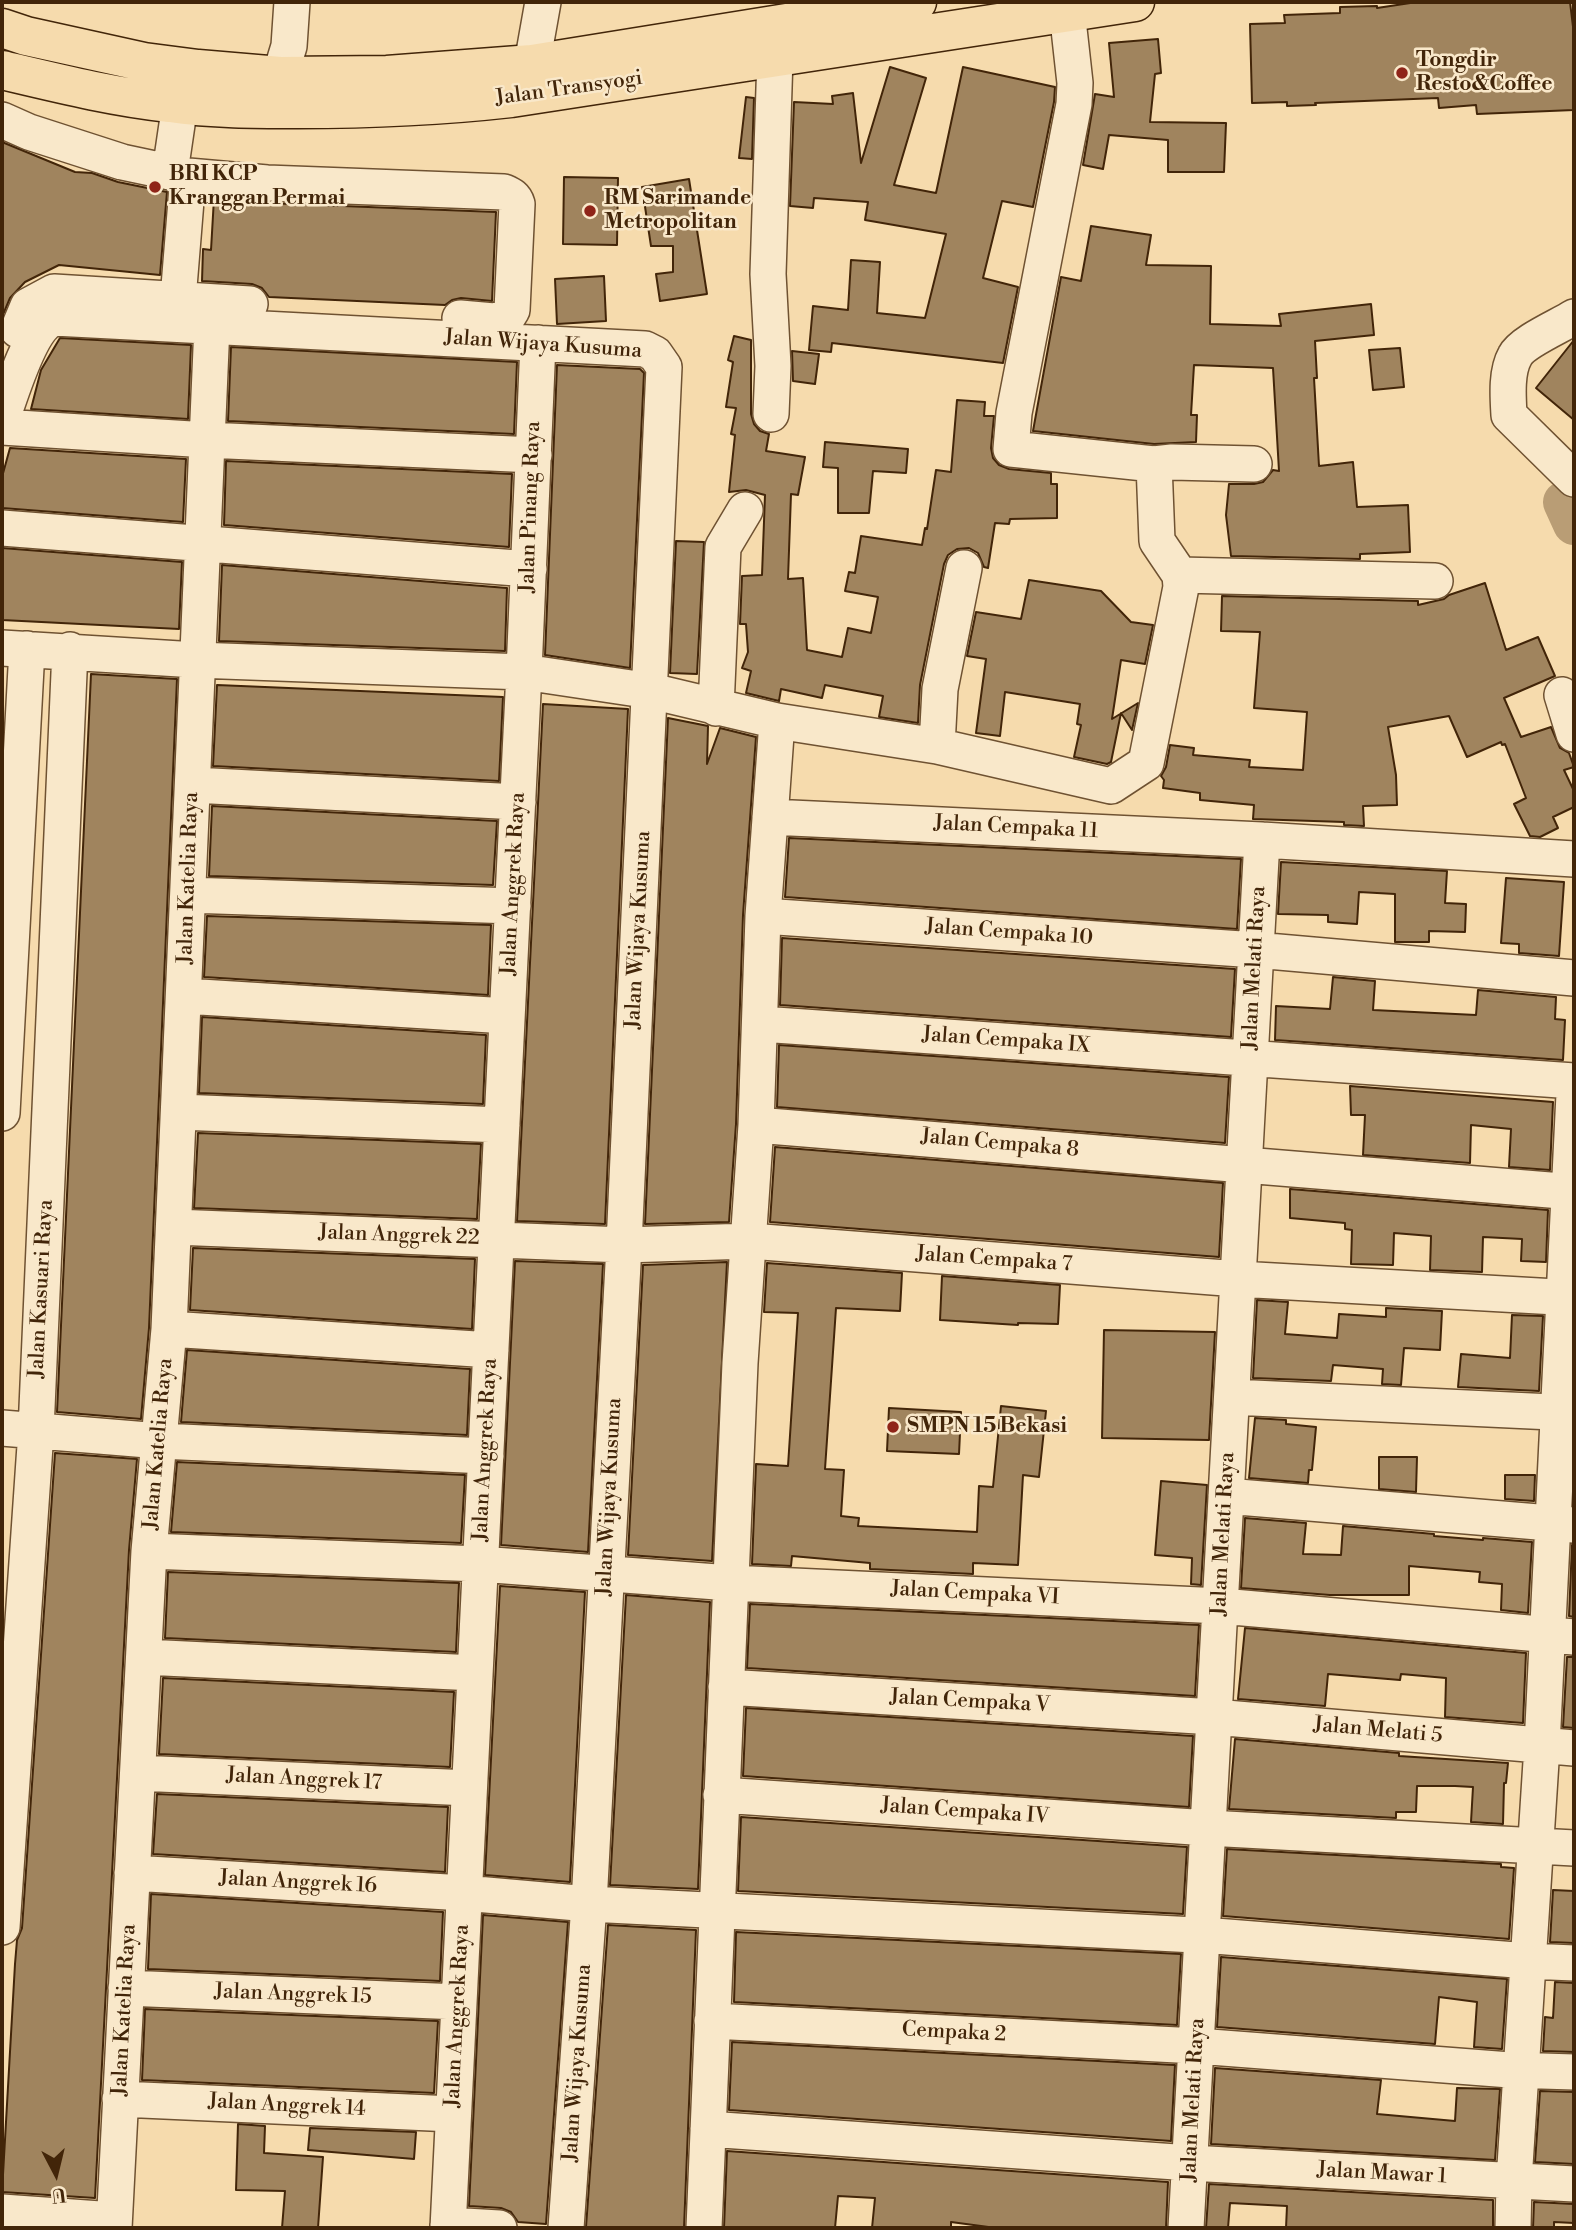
<!DOCTYPE html>
<style>
body{margin:0}
#map{position:relative;width:1576px;height:2230px;overflow:hidden;background:#f6dbad;font-family:"Libre Bodoni",serif}
canvas{display:block}
.frame{position:absolute;inset:0;border:4px solid #422509;pointer-events:none}
.north{position:absolute;left:21px;top:2139px;width:70px;height:70px;-webkit-text-stroke:5px #f9e8ca;paint-order:stroke;rotate:173deg;font-size:19px;font-weight:700;line-height:28px;text-align:center;color:#422509}
.north::after{content:'';display:block;margin:auto;width:24px;height:32px;background:#422509;clip-path:polygon(50% 0,100% 100%,50% 72%,0 100%)}
</style>
<div id="map">
<canvas width="1576" height="2230"></canvas>
<div class="frame"></div>
<div class="north">U</div>
</div>
<script>
const ctx = document.querySelector('canvas').getContext('2d');
ctx.lineJoin = 'round';
function stroke(path, color, width, dash) {
  ctx.strokeStyle = color;
  ctx.lineWidth = width;
  ctx.lineCap = dash ? 'butt' : 'round';
  ctx.setLineDash(dash || []);
  ctx.stroke(path);
}
function fill(path, color) {
  ctx.fillStyle = color;
  ctx.fill(path, 'evenodd');
}
function write(font, color, halo, rows, align = 'center') {
  ctx.font = font + ' "Libre Bodoni",serif';
  ctx.lineWidth = 5;
  ctx.setLineDash([]);
  ctx.textBaseline = 'middle';
  ctx.strokeStyle = halo;
  ctx.fillStyle = color;
  for (const [text, x, y, turn = 0] of rows) {
    ctx.save();
    ctx.translate(x, y);
    ctx.rotate((+turn || 0) * Math.PI / 180);
    ctx.textAlign = isNaN(turn) ? turn : align;
    if (halo) ctx.strokeText(text, 0, 0);
    ctx.fillText(text, 0, 0);
    ctx.restore();
  }
}
stroke(new Path2D(`
 M 1564,502 L 1574,524`), '#b99d75', 42);
const building = new Path2D(`
 M 1417,2 L 1570,2 L 1574,35 L 1574,110 L 1477,114 L 1476,105 L 1439,108 L 1438,98 L 1315,103 L 1316,105 L 1287,106 L 1287,102 L 1252,103 L 1250,24 L 1285,23 L 1284,15 L 1340,13 L 1340,7 L 1377,6 L 1377,8 Z
 M 1158,39 L 1161,73 L 1155,74 L 1150,122 L 1226,123 L 1224,172 L 1168,172 L 1168,140 L 1109,135 L 1103,169 L 1083,165 L 1095,94 L 1114,97 L 1109,43 Z
 M 890,67 L 926,78 L 894,185 L 936,193 L 963,67 L 1055,87 L 1054,102 L 1033,207 L 1002,201 L 983,278 L 1018,287 L 1003,363 L 832,343 L 831,352 L 809,350 L 813,306 L 848,310 L 851,260 L 880,262 L 877,313 L 925,318 L 946,234 L 865,220 L 868,202 L 814,198 L 813,208 L 790,206 L 794,102 L 833,104 L 832,96 L 853,93 L 861,163 Z
 M 746,97 L 754,98 L 752,159 L 739,158 Z
 M 2,142 L 75,172 L 92,173 L 118,182 L 167,192 L 160,275 L 59,265 L 25,282 L 10,298 L 2,317 Z
 M 564,177 L 618,178 L 617,245 L 563,244 Z
 M 689,179 L 707,294 L 660,301 L 656,274 L 673,272 L 673,246 L 651,246 L 642,187 Z
 M 214,198 L 266,203 L 496,212 L 492,301 L 461,298 L 452,300 L 445,305 L 269,297 L 262,288 L 252,284 L 202,281 L 203,249 L 211,250 Z
 M 1091,226 L 1151,235 L 1146,265 L 1211,266 L 1210,324 L 1281,326 L 1279,314 L 1371,304 L 1374,335 L 1315,341 L 1317,378 L 1314,378 L 1319,466 L 1353,462 L 1357,507 L 1408,505 L 1410,552 L 1360,554 L 1360,559 L 1231,556 L 1226,515 L 1229,484 L 1254,484 L 1263,482 L 1273,470 L 1279,471 L 1273,368 L 1194,365 L 1191,415 L 1197,415 L 1196,442 L 1154,444 L 1033,431 L 1061,277 L 1081,281 Z
 M 604,276 L 606,321 L 557,324 L 555,279 Z
 M 734,336 L 751,340 L 751,414 L 754,424 L 760,431 L 769,434 L 766,451 L 805,457 L 798,495 L 791,494 L 788,579 L 803,578 L 807,650 L 842,657 L 848,628 L 871,633 L 878,597 L 845,591 L 849,572 L 855,573 L 861,536 L 922,545 L 925,528 L 927,529 L 936,470 L 951,472 L 957,400 L 985,402 L 984,416 L 994,416 L 991,448 L 993,458 L 999,465 L 1009,469 L 1051,473 L 1051,484 L 1057,484 L 1057,518 L 1010,519 L 1009,524 L 995,523 L 988,568 L 984,567 L 978,553 L 969,548 L 957,549 L 948,555 L 944,564 L 920,685 L 918,723 L 879,717 L 883,696 L 825,685 L 822,698 L 781,689 L 779,701 L 746,693 L 751,671 L 742,668 L 748,652 L 746,624 L 740,624 L 742,576 L 762,575 L 765,495 L 746,490 L 729,492 L 735,435 L 731,434 L 736,408 L 726,407 L 733,362 L 728,360 Z
 M 60,338 L 191,345 L 188,419 L 31,409 L 41,370 Z
 M 1574,340 L 1574,420 L 1536,388 Z
 M 231,347 L 517,362 L 514,434 L 228,421 Z
 M 1400,348 L 1404,387 L 1373,390 L 1369,350 Z
 M 792,351 L 819,354 L 815,384 L 793,381 Z
 M 557,365 L 640,369 L 644,373 L 630,668 L 545,655 Z
 M 825,442 L 908,449 L 906,473 L 873,471 L 869,513 L 838,513 L 838,468 L 823,467 Z
 M 10,448 L 186,459 L 183,522 L 2,508 L 2,477 Z
 M 226,461 L 512,474 L 509,547 L 224,525 Z
 M 676,541 L 704,542 L 697,674 L 670,673 Z
 M 2,548 L 182,562 L 179,629 L 2,620 Z
 M 222,565 L 507,588 L 505,651 L 219,641 Z
 M 1029,580 L 1101,591 L 1131,622 L 1153,625 L 1145,664 L 1121,660 L 1112,719 L 1138,703 L 1132,730 L 1121,713 L 1111,762 L 1107,764 L 1074,757 L 1081,725 L 1077,724 L 1080,704 L 1005,692 L 1000,736 L 976,733 L 986,659 L 967,656 L 976,612 L 1021,619 Z
 M 1485,583 L 1506,650 L 1538,637 L 1555,676 L 1504,698 L 1521,737 L 1551,727 L 1560,748 L 1569,753 L 1574,767 L 1564,770 L 1574,791 L 1574,807 L 1553,817 L 1558,828 L 1540,837 L 1530,836 L 1514,804 L 1526,798 L 1505,744 L 1502,745 L 1501,742 L 1467,757 L 1449,716 L 1388,727 L 1396,775 L 1397,805 L 1363,806 L 1364,826 L 1344,825 L 1344,822 L 1253,819 L 1254,805 L 1200,800 L 1200,793 L 1163,788 L 1164,780 L 1161,776 L 1166,767 L 1170,745 L 1194,748 L 1193,755 L 1250,760 L 1249,767 L 1303,770 L 1307,712 L 1254,708 L 1260,632 L 1221,631 L 1222,596 L 1418,601 L 1418,605 L 1444,599 L 1449,595 Z
 M 91,674 L 177,679 L 149,1328 L 141,1419 L 57,1412 Z
 M 217,685 L 503,697 L 499,781 L 213,766 Z
 M 543,704 L 628,709 L 605,1224 L 517,1221 Z
 M 668,718 L 708,726 L 707,764 L 720,728 L 756,737 L 743,915 L 736,1124 L 729,1222 L 645,1224 Z
 M 212,806 L 497,821 L 493,885 L 209,876 Z
 M 789,838 L 1241,859 L 1237,929 L 785,897 Z
 M 1281,862 L 1447,871 L 1445,903 L 1466,904 L 1465,932 L 1429,931 L 1429,942 L 1395,942 L 1395,894 L 1359,892 L 1357,924 L 1328,922 L 1328,915 L 1278,914 Z
 M 1506,878 L 1564,882 L 1559,956 L 1519,953 L 1519,944 L 1501,943 Z
 M 207,916 L 491,925 L 488,995 L 204,977 Z
 M 782,938 L 1235,969 L 1231,1037 L 780,1005 Z
 M 1333,977 L 1375,981 L 1373,1010 L 1476,1015 L 1478,990 L 1556,997 L 1555,1019 L 1565,1020 L 1563,1060 L 1275,1040 L 1276,1006 L 1330,1009 Z
 M 202,1017 L 486,1035 L 483,1104 L 199,1093 Z
 M 779,1045 L 1229,1077 L 1225,1143 L 777,1107 Z
 M 1350,1086 L 1553,1102 L 1550,1170 L 1509,1167 L 1511,1129 L 1471,1125 L 1470,1163 L 1363,1155 L 1365,1115 L 1351,1115 Z
 M 198,1133 L 481,1144 L 477,1219 L 194,1208 Z
 M 775,1147 L 1223,1183 L 1219,1257 L 770,1222 Z
 M 1290,1189 L 1548,1210 L 1546,1262 L 1521,1261 L 1522,1239 L 1483,1237 L 1482,1272 L 1430,1270 L 1431,1236 L 1394,1233 L 1393,1265 L 1351,1264 L 1352,1230 L 1345,1229 L 1345,1223 L 1290,1218 Z
 M 193,1248 L 475,1259 L 472,1329 L 190,1310 Z
 M 515,1261 L 603,1264 L 588,1552 L 501,1545 Z
 M 727,1262 L 712,1561 L 628,1555 L 643,1265 Z
 M 767,1263 L 902,1273 L 900,1311 L 836,1308 L 825,1469 L 844,1470 L 841,1516 L 859,1518 L 858,1526 L 977,1532 L 979,1486 L 993,1487 L 1001,1406 L 1046,1411 L 1039,1477 L 1023,1475 L 1018,1565 L 973,1563 L 973,1574 L 870,1569 L 870,1563 L 792,1556 L 791,1566 L 752,1564 L 756,1464 L 788,1466 L 798,1313 L 764,1312 Z
 M 942,1276 L 1060,1285 L 1058,1324 L 1018,1323 L 1018,1325 L 940,1320 Z
 M 1257,1300 L 1288,1302 L 1285,1334 L 1337,1338 L 1339,1314 L 1386,1317 L 1386,1308 L 1442,1311 L 1440,1350 L 1404,1348 L 1401,1385 L 1382,1384 L 1383,1369 L 1333,1365 L 1331,1381 L 1253,1378 Z
 M 1512,1315 L 1543,1316 L 1539,1391 L 1458,1387 L 1461,1354 L 1510,1358 Z
 M 1104,1330 L 1215,1332 L 1209,1440 L 1102,1438 Z
 M 187,1350 L 470,1369 L 467,1435 L 181,1422 Z
 M 889,1408 L 961,1412 L 959,1454 L 887,1451 Z
 M 1255,1418 L 1286,1420 L 1286,1424 L 1316,1427 L 1312,1470 L 1309,1470 L 1308,1483 L 1249,1478 Z
 M 55,1453 L 137,1459 L 129,1550 L 95,2198 L 2,2192 L 15,1964 L 17,1940 L 22,1928 Z
 M 1379,1457 L 1417,1457 L 1416,1492 L 1379,1489 Z
 M 177,1462 L 465,1475 L 461,1543 L 171,1532 Z
 M 1505,1475 L 1535,1475 L 1534,1501 L 1505,1499 Z
 M 1161,1481 L 1207,1485 L 1201,1585 L 1191,1584 L 1192,1558 L 1155,1555 Z
 M 1245,1518 L 1306,1523 L 1303,1554 L 1341,1555 L 1343,1526 L 1434,1534 L 1434,1536 L 1483,1540 L 1483,1538 L 1532,1542 L 1528,1613 L 1501,1610 L 1502,1584 L 1479,1582 L 1480,1572 L 1409,1566 L 1409,1595 L 1330,1595 L 1241,1588 Z
 M 1572,1545 L 1574,1545 L 1574,1617 L 1569,1616 Z
 M 168,1572 L 459,1583 L 456,1652 L 165,1638 Z
 M 500,1586 L 585,1592 L 570,1882 L 485,1875 Z
 M 626,1595 L 710,1602 L 698,1889 L 610,1885 Z
 M 750,1604 L 1199,1625 L 1195,1696 L 747,1668 Z
 M 1245,1628 L 1526,1653 L 1523,1723 L 1445,1717 L 1446,1678 L 1401,1674 L 1400,1680 L 1328,1674 L 1325,1706 L 1238,1699 Z
 M 1567,1657 L 1574,1657 L 1574,1728 L 1563,1727 Z
 M 163,1678 L 454,1692 L 450,1767 L 159,1754 Z
 M 746,1708 L 1193,1736 L 1189,1807 L 743,1776 Z
 M 1235,1739 L 1399,1753 L 1399,1756 L 1508,1763 L 1506,1783 L 1504,1783 L 1503,1824 L 1471,1822 L 1473,1787 L 1455,1786 L 1417,1786 L 1416,1812 L 1396,1812 L 1396,1818 L 1229,1809 Z
 M 157,1794 L 448,1807 L 445,1872 L 153,1854 Z
 M 741,1817 L 1187,1847 L 1183,1914 L 738,1891 Z
 M 1227,1849 L 1501,1864 L 1501,1867 L 1514,1868 L 1509,1939 L 1223,1916 Z
 M 1553,1890 L 1574,1891 L 1574,1943 L 1550,1942 Z
 M 151,1894 L 443,1912 L 440,1981 L 148,1969 Z
 M 483,1915 L 568,1922 L 546,2224 L 518,2222 L 511,2212 L 501,2208 L 469,2206 Z
 M 608,1925 L 696,1930 L 684,2228 L 586,2227 Z
 M 736,1932 L 1181,1954 L 1177,2025 L 734,2002 Z
 M 1221,1957 L 1507,1979 L 1502,2049 L 1474,2047 L 1477,2002 L 1439,1997 L 1435,2044 L 1217,2027 Z
 M 1555,1982 L 1574,1983 L 1574,2052 L 1543,2051 L 1545,2017 L 1553,2018 Z
 M 145,2009 L 438,2021 L 434,2093 L 142,2080 Z
 M 732,2042 L 1175,2065 L 1171,2141 L 729,2110 Z
 M 1215,2068 L 1381,2080 L 1377,2114 L 1455,2121 L 1457,2088 L 1500,2089 L 1495,2160 L 1211,2144 Z
 M 1540,2091 L 1574,2092 L 1574,2164 L 1535,2162 Z
 M 238,2124 L 265,2126 L 264,2153 L 323,2157 L 318,2228 L 282,2228 L 285,2191 L 236,2190 Z
 M 310,2128 L 416,2132 L 414,2159 L 308,2150 Z
 M 727,2151 L 1168,2182 L 1166,2228 L 996,2228 L 951,2222 L 951,2228 L 872,2228 L 875,2198 L 838,2196 L 835,2228 L 724,2228 Z
 M 1209,2184 L 1493,2200 L 1493,2228 L 1286,2228 L 1287,2206 L 1230,2203 L 1228,2228 L 1206,2228 Z
 M 1534,2202 L 1574,2204 L 1574,2223 L 1554,2222 L 1554,2228 L 1533,2228 Z`);
fill(building, '#a0845e');
stroke(building, '#422509', 2);
const minor = new Path2D(`
 M 1067,11 L 1075,83 L 1074,104 L 1014,413 L 1011,449 L 1154,464 L 1172,462 L 1254,464
 M 532,64 L 543,2
 M 280,76 L 289,46 L 292,2
 M 2,120 L 29,132 L 122,162 L 188,176 L 267,183 L 504,192 C 511,195 515,197 517,204 L 512,310 L 507,318 L 494,321 L 460,318
 M 170,172 L 180,104
 M 178,299 L 188,176
 M 1574,317 C 1560,326 1522,342 1515,356 C 1506,372 1508,397 1509,415 L 1574,479
 M 18,330 L 28,306 L 54,292 L 250,304
 M 771,414 L 773,366 L 768,274 L 775,57
 M 2,419 C 11,394 30,327 54,318 L 645,349 L 655,354 L 664,367 L 624,1245 L 589,1904 L 566,2228
 M 2,427 L 207,440 L 534,455
 M 2,528 L 529,569
 M 1180,575 L 1435,581
 M 2,648 L 196,660 L 524,672 L 651,691 L 777,721 L 763,916 L 756,1125 L 740,1363 L 704,2228
 M 1562,695 L 1574,734
 M 716,708 L 723,547 L 745,510
 M 777,721 L 937,746 L 1111,786 L 1146,763 L 1181,587 L 1180,575 L 1157,541 L 1154,464
 M 937,746 L 940,689 L 964,568
 M 193,785 L 518,802
 M 770,817 L 1262,840 L 1574,859
 M 188,895 L 513,906
 M 763,916 L 1256,950 L 1574,978
 M 184,996 L 507,1016
 M 761,1024 L 1574,1081
 M 179,1112 L 502,1125
 M 2,1113 L 27,649
 M 756,1125 L 1574,1192
 M 174,1227 L 624,1245 L 750,1241 L 1238,1279 L 1574,1298
 M 169,1329 L 491,1350
 M 1232,1397 L 1574,1413
 M 2,1428 L 160,1441 L 486,1456
 M 1226,1496 L 1574,1525
 M 149,1551 L 480,1564 L 730,1583 L 1221,1606 L 1574,1637
 M 144,1657 L 475,1673
 M 726,1687 L 1214,1717 L 1574,1748
 M 138,1773 L 469,1788
 M 721,1795 L 1208,1828 L 1574,1848
 M 132,1873 L 464,1893 L 589,1904 L 1215,1936 L 1528,1961 L 1574,1963
 M 2,1927 L 36,1431 L 70,650
 M 126,1988 L 459,2002
 M 712,2021 L 1197,2046 L 1510,2070 L 1574,2072
 M 120,2099 L 453,2114
 M 708,2129 L 1190,2163 L 1574,2184
 M 2,2212 L 114,2220
 M 448,2225 L 499,2228
 M 114,2228 L 149,1551 L 169,1329 L 212,325
 M 448,2228 L 524,672 L 538,343
 M 1186,2228 L 1262,840
 M 1513,2228 L 1514,2181 L 1542,1746 L 1574,1094`);
const highway = new Path2D(`
 M 2,28 L 26,36 L 144,62 L 198,69 L 280,76 L 387,75 L 532,64 L 917,2
 M 2,70 C 57,83 113,97 170,103 C 212,109 255,109 298,109 C 369,109 440,106 511,98 L 1135,2`);
stroke(minor, '#6f5232', 38);
stroke(highway, '#422509', 41);
stroke(minor, '#f9e8ca', 35);
stroke(highway, '#f6dbad', 38);
for (const [x, y, r, color] of [
 [1402,73,7,"#8f2418"],
 [155,187,7,"#8f2418"],
 [590,211,7,"#8f2418"],
 [893,1427,7,"#8f2418"]
]) {
  const dot = new Path2D();
  dot.arc(x, y, r, 0, 2 * Math.PI);
  ctx.fillStyle = color;
  ctx.fill(dot);
  stroke(dot, '#f9e8ca', 2.5);
}
write('bold 21px', '#422509', '#f9e8ca', [
 ["Tongdir",1416,61],
 ["Resto&Coffee",1416,85],
 ["BRI KCP",169,175],
 ["Kranggan Permai",169,199],
 ["RM Sarimande",604,199],
 ["Metropolitan",604,223],
 ["SMPN 15 Bekasi",907,1427]
], 'left');
write('21px', '#422509', '#f9e8ca', [
 ["Jalan Transyogi",569,89,-8],
 ["Jalan Wijaya Kusuma",543,345,4],
 ["Jalan Pinang Raya",531,507,-88],
 ["Jalan Cempaka 11",1016,828,3],
 ["Jalan Katelia Raya",189,878,-88],
 ["Jalan Anggrek Raya",514,884,-87],
 ["Jalan Wijaya Kusuma",639,930,-87],
 ["Jalan Cempaka 10",1009,933,4],
 ["Jalan Melati Raya",1255,968,-87],
 ["Jalan Cempaka IX",1006,1041,4],
 ["Jalan Cempaka 8",1000,1144,5],
 ["Jalan Anggrek 22",399,1236,2],
 ["Jalan Cempaka 7",994,1260,4],
 ["Jalan Kasuari Raya",42,1289,-87],
 ["Jalan Katelia Raya",159,1444,-85],
 ["Jalan Anggrek Raya",486,1450,-87],
 ["Jalan Wijaya Kusuma",610,1497,-87],
 ["Jalan Melati Raya",1224,1534,-87],
 ["Jalan Cempaka VI",975,1594,3],
 ["Jalan Cempaka V",970,1702,3],
 ["Jalan Melati 5",1378,1731,5],
 ["Jalan Anggrek 17",304,1780,3],
 ["Jalan Cempaka IV",965,1812,4],
 ["Jalan Anggrek 16",298,1883,3],
 ["Jalan Anggrek 15",293,1995,2],
 ["Jalan Katelia Raya",125,2010,-87],
 ["Jalan Anggrek Raya",458,2016,-87],
 ["Cempaka 2",954,2033,3],
 ["Jalan Wijaya Kusuma",578,2063,-86],
 ["Jalan Melati Raya",1194,2100,-87],
 ["Jalan Anggrek 14",287,2106,3],
 ["Jalan Mawar 1",1382,2174,3]
]);
</script>
